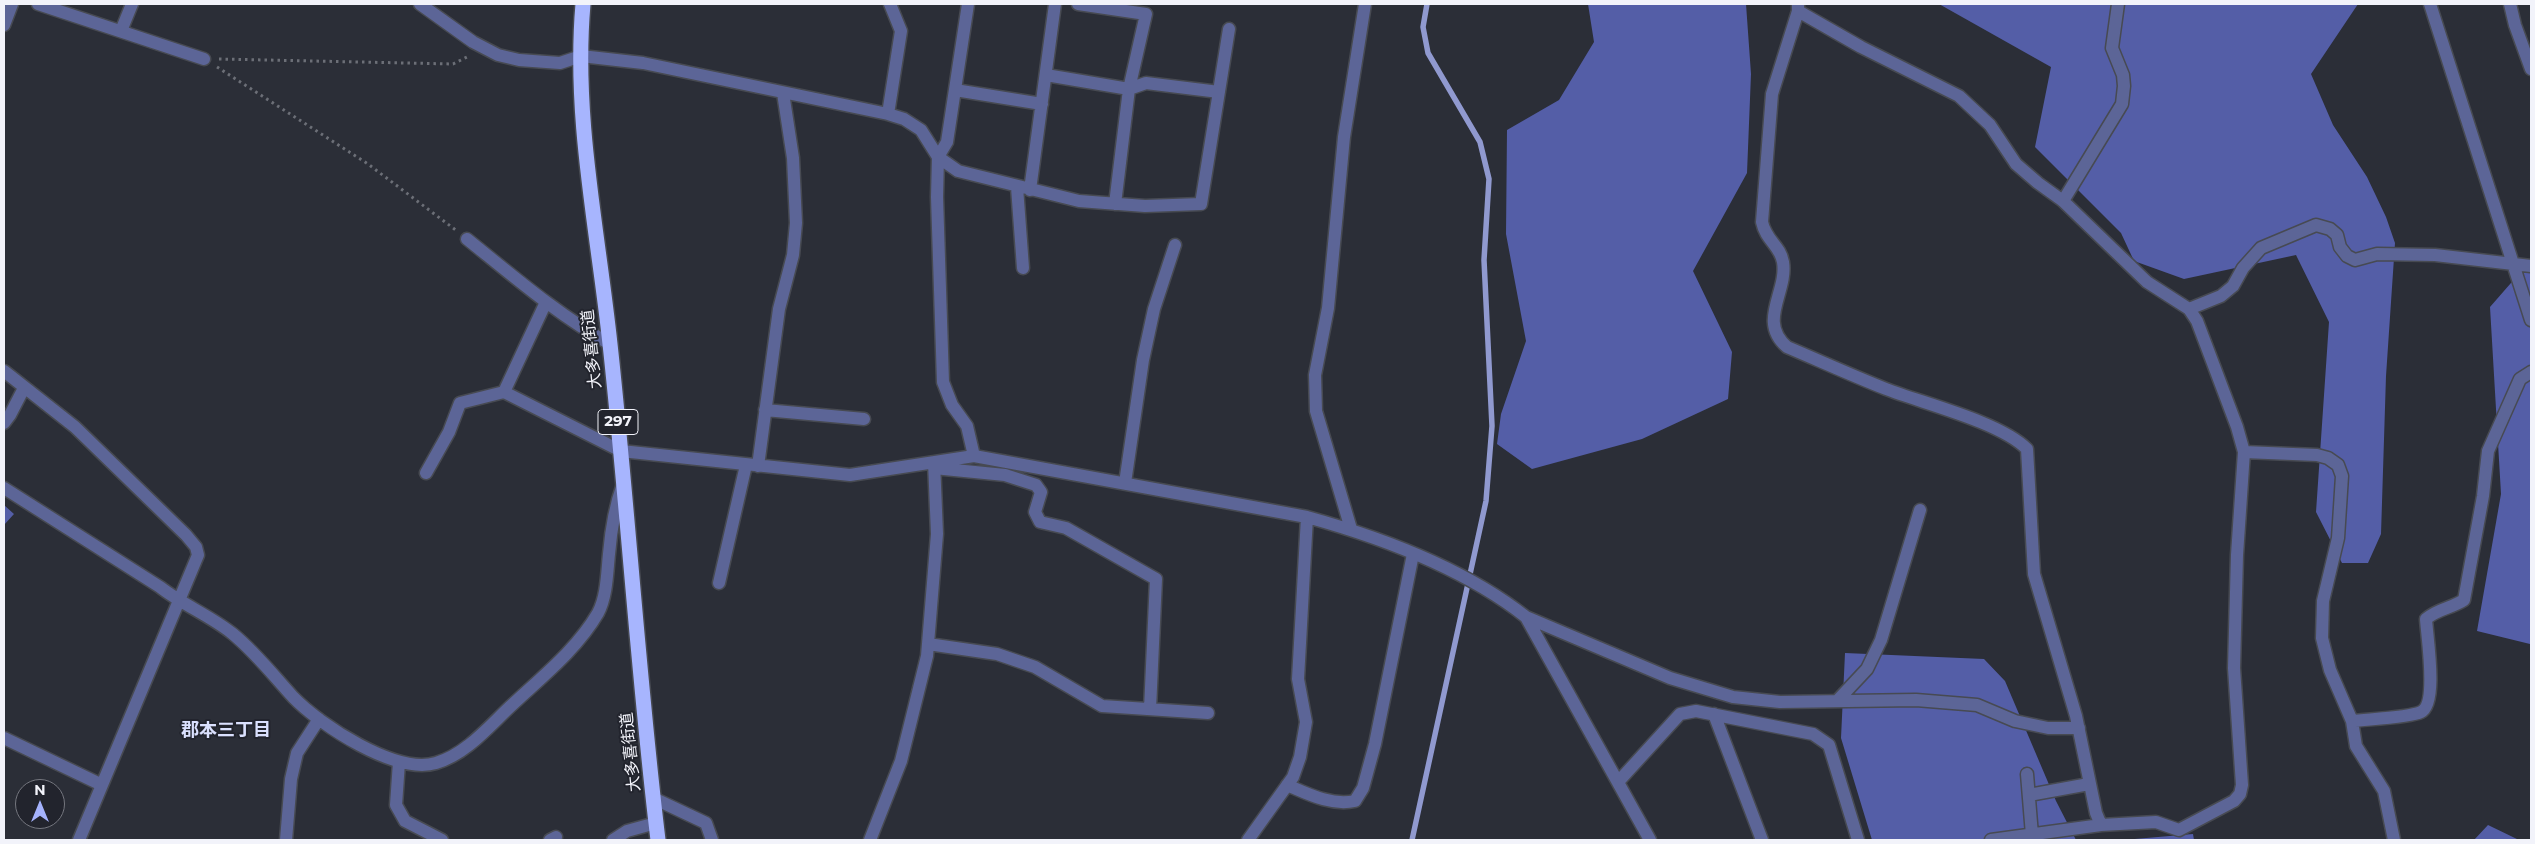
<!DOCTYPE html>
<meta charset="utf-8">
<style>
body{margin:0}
#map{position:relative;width:2535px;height:844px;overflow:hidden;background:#2b2e37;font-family:Montserrat,sans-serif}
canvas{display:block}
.frame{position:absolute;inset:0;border:5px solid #f2f3fa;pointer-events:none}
.north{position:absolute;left:15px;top:779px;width:50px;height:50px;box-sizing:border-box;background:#22242d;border:1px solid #75777f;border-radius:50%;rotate:0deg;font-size:14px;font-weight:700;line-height:20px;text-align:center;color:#f2f3fa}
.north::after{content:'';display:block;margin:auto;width:18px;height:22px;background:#a4b2fc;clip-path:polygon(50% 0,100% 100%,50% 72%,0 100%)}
</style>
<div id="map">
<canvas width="2535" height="844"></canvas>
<div class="frame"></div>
<div class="north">N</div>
</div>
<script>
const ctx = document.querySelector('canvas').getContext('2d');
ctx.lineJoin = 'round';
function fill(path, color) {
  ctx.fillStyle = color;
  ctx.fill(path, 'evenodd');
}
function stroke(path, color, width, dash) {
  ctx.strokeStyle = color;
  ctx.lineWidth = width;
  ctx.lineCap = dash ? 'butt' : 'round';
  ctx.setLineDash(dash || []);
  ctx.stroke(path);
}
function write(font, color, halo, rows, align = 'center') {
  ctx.font = font + ' Montserrat,"Noto Sans JP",sans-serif';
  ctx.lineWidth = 4;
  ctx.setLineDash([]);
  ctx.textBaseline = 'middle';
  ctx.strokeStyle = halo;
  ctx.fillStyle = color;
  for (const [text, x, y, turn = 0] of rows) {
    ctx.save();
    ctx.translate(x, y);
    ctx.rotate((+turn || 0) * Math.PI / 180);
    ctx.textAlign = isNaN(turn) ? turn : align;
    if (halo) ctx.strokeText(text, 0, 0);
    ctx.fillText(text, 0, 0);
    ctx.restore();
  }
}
fill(new Path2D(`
 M 1588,4 L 1746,4 L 1751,74 L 1747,173 L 1693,271 L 1732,352 L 1728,399 L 1642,439 L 1532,469 L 1497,444 L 1501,414 L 1526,341 L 1506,234 L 1507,130 L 1559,100 L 1594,42 Z
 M 1939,4 L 2358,4 L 2311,74 L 2333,125 L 2367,177 L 2386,217 L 2395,243 L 2386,376 L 2381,534 L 2368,563 L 2342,563 L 2316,512 L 2329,322 L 2296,255 L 2184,279 L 2134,261 L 2121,233 L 2035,147 L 2051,67 Z
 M 2531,260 L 2531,646 L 2530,644 L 2477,631 L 2501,494 L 2490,307 Z
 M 4,505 L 14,514 L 4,525 Z
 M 1845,653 L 1984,659 L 2005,681 L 2056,801 L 2076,840 L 1872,840 L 1841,738 Z
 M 2488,825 L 2519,840 L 2474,840 Z
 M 2193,834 L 2194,840 L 2123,840 Z`), '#545ea7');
stroke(new Path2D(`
 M 1412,840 L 1486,501 L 1492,426 L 1484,260 L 1489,179 L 1480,142 L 1428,53 L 1423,27 L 1427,4`), '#9099cf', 5.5);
const minor = new Path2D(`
 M 38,4 L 204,59
 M 420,4 L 473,42 L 498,55 L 519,60 L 560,63 L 581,56 L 643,63 L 888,114 L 904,119 L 921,130 L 938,157 L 958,171 L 1079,201 L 1145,206 L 1201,204 L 1229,29
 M 968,4 L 947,142 L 938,157 L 937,197 L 943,382 L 952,405 L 967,426 L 974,456
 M 1078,4 L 1146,14 L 1129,89 L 1115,204
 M 2430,4 L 2531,320
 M 2510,4 L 2515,25 L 2531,69
 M 1798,11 L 1861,47 L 1959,96 L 1990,125 L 2016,164 L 2038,183 L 2063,201 L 2147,282 L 2189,309 L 2197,321 L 2237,427 L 2244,452 L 2237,555 L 2234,668 L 2242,785 L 2240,794 L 2234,801 L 2179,830 L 2156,822 L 2101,825 L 2096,813 L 2076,716 L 2034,574 L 2027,449 C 2000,422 1925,404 1886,389 C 1853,376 1820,361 1787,347 C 1757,321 1788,292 1783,262 C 1780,245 1766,241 1762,222 L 1772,94 L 1798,11 L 1798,4
 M 4,25 L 12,4
 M 121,31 L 132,4
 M 1046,75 L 1129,89 L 1146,83 L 1219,92
 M 955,90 L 1042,104
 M 888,114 L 901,31 L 890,4
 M 1017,187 L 1023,268
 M 1030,190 L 1055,4
 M 2063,201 L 2122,104 L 2124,86 L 2123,75 L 2112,48 L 2118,4
 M 467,239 C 513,276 558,315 610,344
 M 2189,309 L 2221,296 L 2233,286 L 2243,268 L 2261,248 L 2316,225 L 2330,229 L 2337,235 L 2340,247 L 2347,256 L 2355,260 L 2377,254 L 2435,255 L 2531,266
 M 4,371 L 75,427 L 186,535 L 196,547 L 198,555 L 79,840
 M 504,392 L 621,451 L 850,475 L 974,456 L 1307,517 C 1383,538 1464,568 1526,617 L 1650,840
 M 765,410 L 864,419
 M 4,423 L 10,415 L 24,388
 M 2244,452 L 2317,455 L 2328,458 L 2338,465 L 2342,476 L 2338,538 L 2323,601 L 2322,638 L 2330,670 L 2352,721 L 2356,746 L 2384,791 L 2394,840
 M 758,466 L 779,309 L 793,255 L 796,223 L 793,158 L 783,93
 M 934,468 L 1005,475 L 1036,485 L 1041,492 L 1035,512 L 1040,522 L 1066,528 L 1156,579 L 1150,709
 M 426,473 L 449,432 L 460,403 L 504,392 L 546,302
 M 1125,483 L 1143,360 L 1154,309 L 1175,245
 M 4,488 L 160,587 C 183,605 211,616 233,634 C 256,653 273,675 293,697 C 320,725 396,775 436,763 C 467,754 490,725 513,704 C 543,676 577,649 598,613 C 607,596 607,573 609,554 C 611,530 615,506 623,484
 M 1351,529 L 1316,411 L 1315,375 L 1328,308 L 1344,137 L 1365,4
 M 719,583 L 746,465
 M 1526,617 L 1670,678 L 1733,697 L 1780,702 L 1916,700 L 1977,705 L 2015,721 L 2048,728 L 2079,728
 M 928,644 L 997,654 L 1035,667 L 1102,706 L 1208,713
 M 1837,701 L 1867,669 L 1881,640 L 1920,510
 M 1714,714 L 1762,840
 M 2352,721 C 2368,719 2408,718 2421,712 C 2438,704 2427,637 2426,619 C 2437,609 2452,608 2464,600 L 2483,496 L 2488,451 L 2520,379 L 2531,372
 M 4,738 L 102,785
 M 399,762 L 396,805 L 405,821 L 442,840
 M 2027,774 L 2032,835
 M 1618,782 L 1680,714 L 1696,711 L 1813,734 L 1829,745 L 1858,840
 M 1287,785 C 1308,794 1331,806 1355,801 L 1363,788 L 1375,744 L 1413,554
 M 2029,795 L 2089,784
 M 653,798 L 706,823 L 712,840
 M 286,840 L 291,779 L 297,753 L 319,719
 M 550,840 L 556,837
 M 613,840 L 627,831 L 656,823
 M 870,840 L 901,761 L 927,656 L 937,534 L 934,462
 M 1248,840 L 1293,777 L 1300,757 L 1306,722 L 1298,679 L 1307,517
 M 1991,840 L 2101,825`);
const highway = new Path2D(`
 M 583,4 C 573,118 598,231 610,344 C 628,509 638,675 658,840`);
stroke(minor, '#474a52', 15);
stroke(highway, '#474a52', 18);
stroke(new Path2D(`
 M 219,59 L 453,64 L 469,56
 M 217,67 L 368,164 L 457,231`), '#6c6f77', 3, [2.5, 4]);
stroke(minor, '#5c6597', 12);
stroke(highway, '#a7b5fe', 15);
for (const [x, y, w] of [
 [618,422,40]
]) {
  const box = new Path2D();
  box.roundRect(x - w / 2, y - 12.5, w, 25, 4);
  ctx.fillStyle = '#22242d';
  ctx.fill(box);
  stroke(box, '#f2f3fa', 1);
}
write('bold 15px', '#f2f3fa', null, [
 ["297",618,422]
]);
write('16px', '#f2f3fa', '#22242d', [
 ["大多喜街道",592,349,-96],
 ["大多喜街道",631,752,-96]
]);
write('bold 18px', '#dae0fd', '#22242d', [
 ["郡本三丁目",226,731]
]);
</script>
